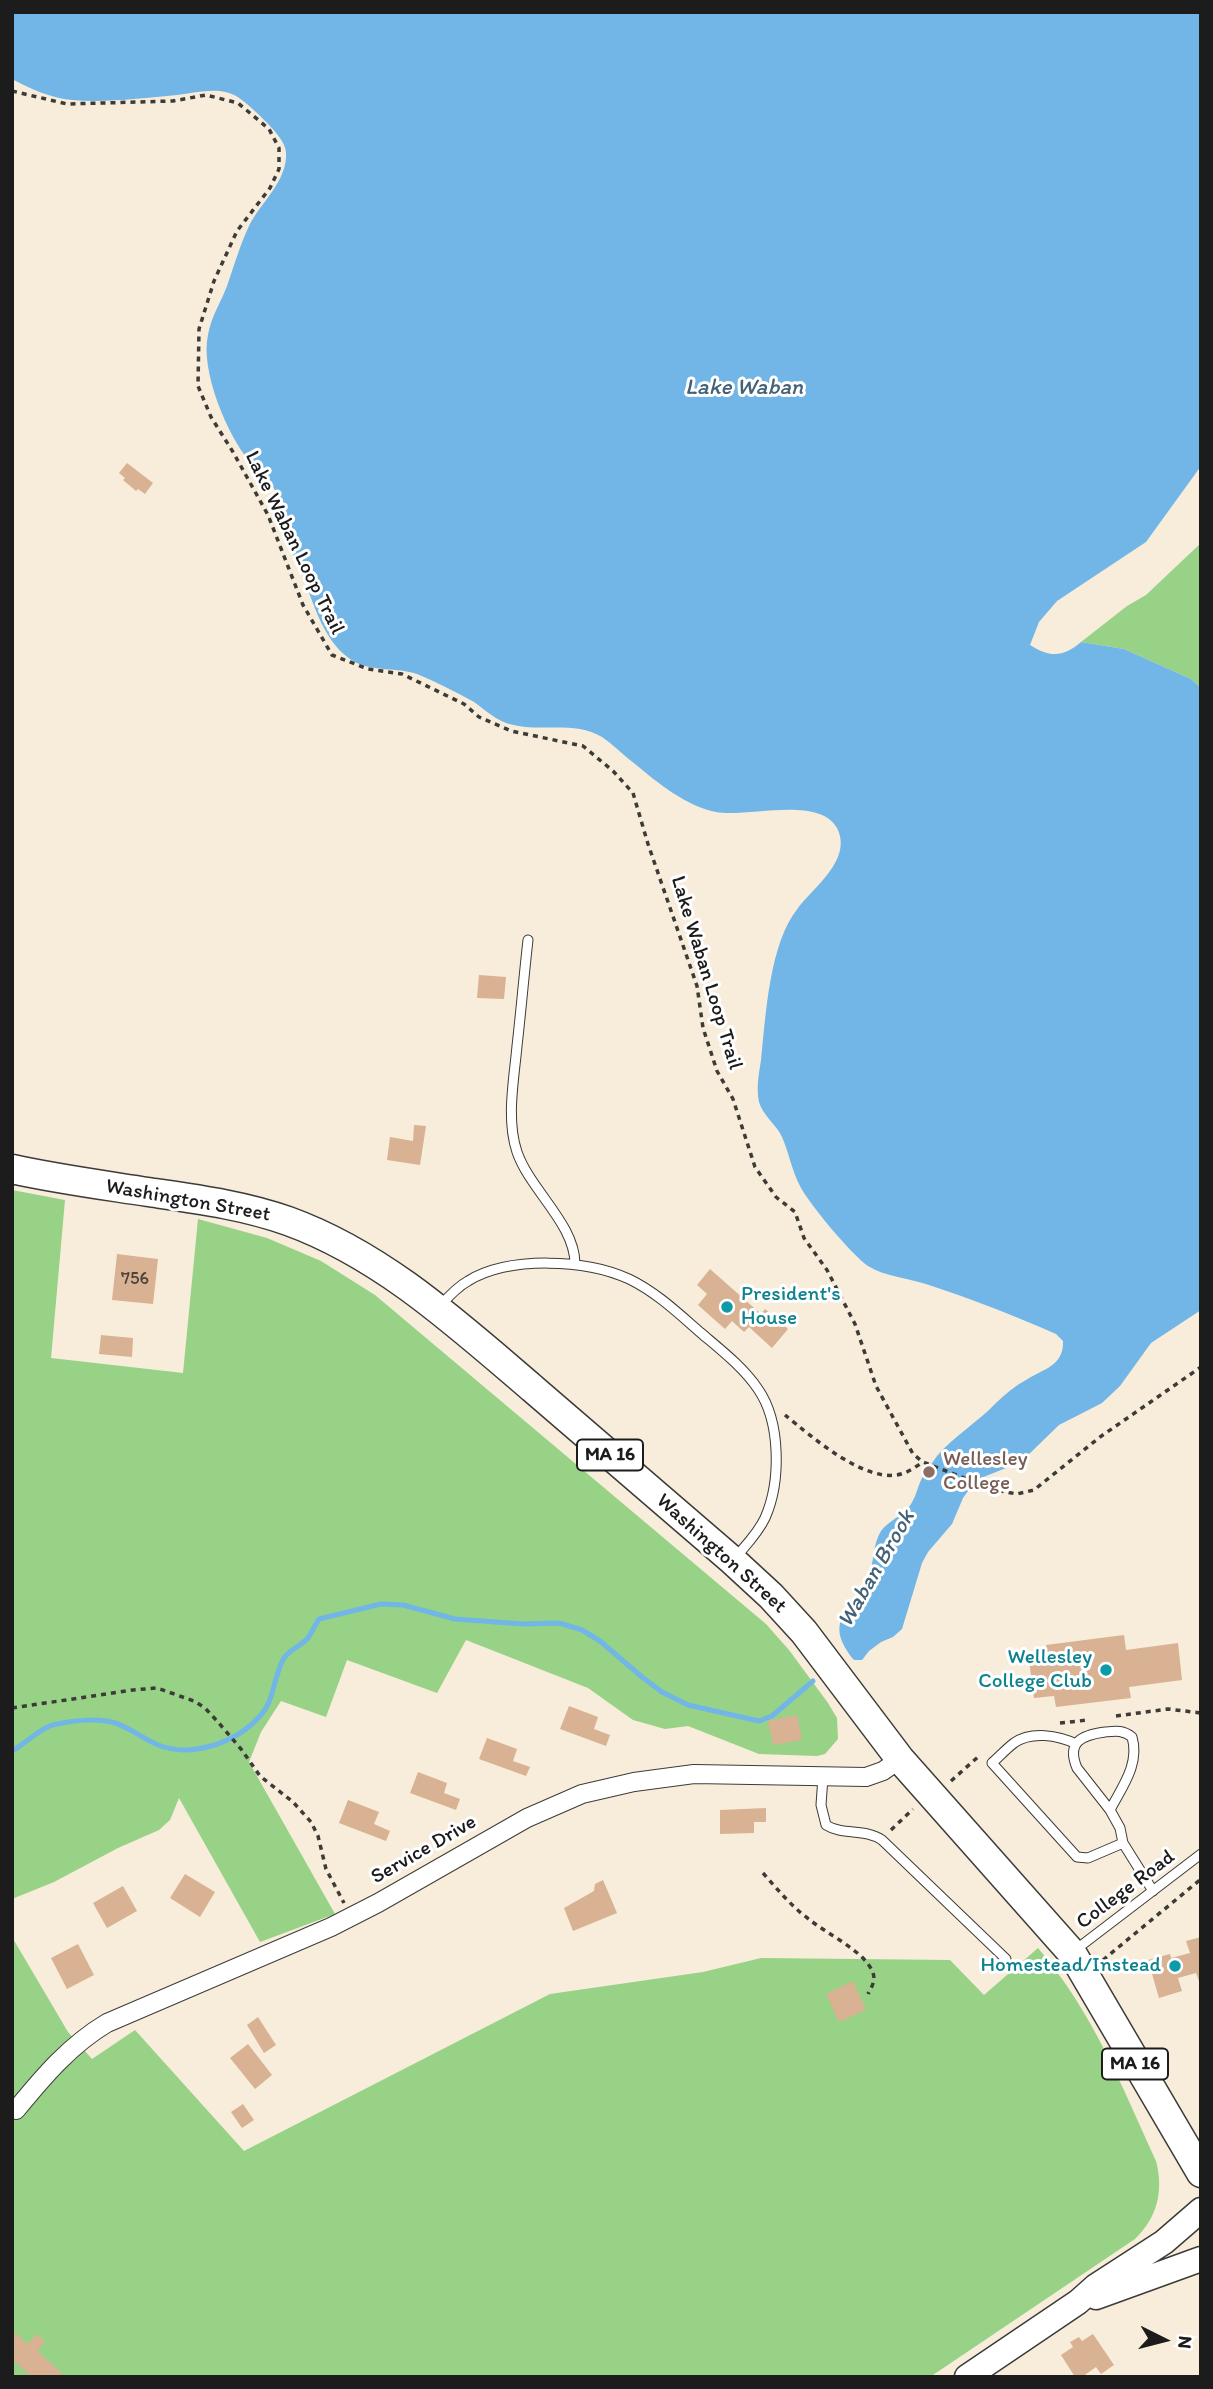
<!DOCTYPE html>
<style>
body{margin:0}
#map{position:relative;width:1213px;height:2389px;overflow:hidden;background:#f7edda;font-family:Itim,sans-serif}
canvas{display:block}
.frame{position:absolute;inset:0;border:14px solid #1c1c1c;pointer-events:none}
.north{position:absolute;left:1129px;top:2305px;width:70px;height:70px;-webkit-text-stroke:5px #fff;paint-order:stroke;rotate:96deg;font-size:19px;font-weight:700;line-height:28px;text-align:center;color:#1c1c1c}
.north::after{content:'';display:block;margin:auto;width:24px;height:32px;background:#1c1c1c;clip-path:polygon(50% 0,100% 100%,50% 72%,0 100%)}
</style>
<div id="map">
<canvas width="1213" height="2389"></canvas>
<div class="frame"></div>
<div class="north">N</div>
</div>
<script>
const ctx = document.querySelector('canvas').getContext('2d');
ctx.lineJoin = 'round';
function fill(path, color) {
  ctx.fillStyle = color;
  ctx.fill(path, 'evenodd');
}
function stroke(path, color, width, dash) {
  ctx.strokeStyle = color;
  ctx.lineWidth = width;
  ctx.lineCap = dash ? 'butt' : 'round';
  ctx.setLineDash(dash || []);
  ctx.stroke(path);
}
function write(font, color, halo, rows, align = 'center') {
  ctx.font = font + ' Itim,sans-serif';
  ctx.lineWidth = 6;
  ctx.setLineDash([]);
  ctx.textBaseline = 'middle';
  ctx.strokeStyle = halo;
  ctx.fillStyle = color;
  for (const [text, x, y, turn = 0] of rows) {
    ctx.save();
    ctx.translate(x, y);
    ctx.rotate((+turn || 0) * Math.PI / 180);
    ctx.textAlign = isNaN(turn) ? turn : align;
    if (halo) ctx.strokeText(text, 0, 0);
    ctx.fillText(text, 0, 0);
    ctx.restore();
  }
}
fill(new Path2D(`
 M 1201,543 L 1201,688 L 1191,679 L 1124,649 L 1081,642 L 1127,606 L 1146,595 Z
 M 12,1190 L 65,1200 L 51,1358 L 183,1373 L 198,1219 L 267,1238 L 321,1261 L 375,1295 L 766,1624 L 789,1650 L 828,1703 L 837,1718 L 838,1739 L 825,1754 L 817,1756 L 759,1754 L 688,1726 L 665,1729 L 633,1720 L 588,1688 L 466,1640 L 437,1693 L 347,1660 L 326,1717 L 281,1701 L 261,1732 L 249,1762 L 335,1914 L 260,1942 L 179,1798 L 170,1820 L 159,1830 L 118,1848 L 54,1882 L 12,1899 Z
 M 12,1937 L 68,2032 L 92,2059 L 135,2030 L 244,2151 L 550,1994 L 703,1972 L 761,1958 L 950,1960 L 984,1995 L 1038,1948 C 1092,2011 1122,2086 1156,2161 C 1164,2191 1157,2218 1135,2239 L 930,2377 L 12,2377 Z`), '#97d286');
fill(new Path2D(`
 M 12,12 L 1201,12 L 1201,466 L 1146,542 L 1057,601 L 1039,622 L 1030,645 C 1050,658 1064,657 1081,642 L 1124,649 L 1191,679 L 1201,688 L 1201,1310 L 1151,1343 L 1120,1386 L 1102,1403 L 1059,1425 L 1025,1458 L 1011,1466 L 976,1480 L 963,1498 L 952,1524 L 928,1552 L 922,1563 L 902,1629 L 893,1637 L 881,1642 L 869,1651 L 862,1660 L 854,1660 C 823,1621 849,1613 868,1577 C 875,1562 872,1545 881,1531 C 888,1521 901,1517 909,1507 C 916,1498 917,1488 922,1478 C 926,1471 932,1463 937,1456 C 954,1436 978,1422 996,1403 C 1005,1394 1015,1386 1026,1380 C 1043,1369 1064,1366 1063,1341 L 1056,1334 C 1015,1316 972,1299 929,1285 C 909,1278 886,1277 868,1266 C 852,1255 809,1204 800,1186 C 792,1171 789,1153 782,1137 C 776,1124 763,1116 759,1102 C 756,1088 759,1073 761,1060 C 766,1015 769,944 798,908 C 814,887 853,859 837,828 C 819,795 746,818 716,812 C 686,806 658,783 635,764 C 624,756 614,745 602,737 C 574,720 540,733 509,724 C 496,720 485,710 474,702 C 456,692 436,682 417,674 C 397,667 374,672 355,662 C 324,645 314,604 302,574 C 298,564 293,555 289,545 C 284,528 284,510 277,494 C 271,481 259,473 250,462 C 227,435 200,370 208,335 C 211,317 221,302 227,286 C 234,266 240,245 249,226 C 260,203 288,181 286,152 C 285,137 258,114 247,104 C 242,100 236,95 229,93 C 213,88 194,93 177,95 C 143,98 106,103 72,100 C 50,98 31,89 12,79 Z`), '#72b5e7');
stroke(new Path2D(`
 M 12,1751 C 27,1743 40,1727 57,1724 C 74,1720 99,1718 115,1723 C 131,1728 143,1739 158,1745 C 192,1758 236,1743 260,1716 C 275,1700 273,1677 284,1658 C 290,1649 301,1646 308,1638 C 312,1632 315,1625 319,1619 L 381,1604 L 403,1605 L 455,1619 L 523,1624 L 559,1623 L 582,1630 L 600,1641 L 642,1677 L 662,1692 L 688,1705 L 759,1721 L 772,1716 L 813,1681`), '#72b5e7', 5);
fill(new Path2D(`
 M 127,463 L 153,483 L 145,494 L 138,489 L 136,491 L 123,480 L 125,478 L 119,473 Z
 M 479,975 L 506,977 L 504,999 L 477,998 Z
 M 414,1125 L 426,1126 L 420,1165 L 387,1160 L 390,1137 L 413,1141 Z
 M 117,1254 L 158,1259 L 153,1304 L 112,1300 Z
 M 710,1269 L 761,1314 L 765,1309 L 788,1329 L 772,1348 L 749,1327 L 744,1332 L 732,1321 L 725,1329 L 698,1305 L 707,1294 L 697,1285 Z
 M 101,1335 L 133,1338 L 132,1357 L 99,1354 Z
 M 1124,1635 L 1126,1650 L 1178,1643 L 1182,1680 L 1129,1687 L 1131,1698 L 1056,1707 L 1054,1696 L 1034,1698 L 1029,1660 L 1048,1658 L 1046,1645 Z
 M 569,1706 L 598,1717 L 594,1729 L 610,1735 L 606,1746 L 560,1729 Z
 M 797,1715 L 802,1740 L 773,1745 L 768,1721 Z
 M 487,1738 L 517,1749 L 513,1761 L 530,1767 L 526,1776 L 479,1759 Z
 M 418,1772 L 447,1783 L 444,1793 L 460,1799 L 456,1810 L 410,1793 Z
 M 348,1800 L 379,1812 L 374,1824 L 390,1831 L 386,1841 L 339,1823 Z
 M 766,1808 L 766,1822 L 754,1822 L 754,1833 L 720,1834 L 720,1810 Z
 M 185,1874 L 215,1892 L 200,1917 L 170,1898 Z
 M 603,1880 L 617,1913 L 573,1931 L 564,1908 L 594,1891 L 595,1884 Z
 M 123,1886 L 137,1911 L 107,1928 L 93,1903 Z
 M 1201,1937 L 1201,1987 L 1196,1973 L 1178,1978 L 1182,1991 L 1159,1998 L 1148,1960 L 1170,1954 L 1171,1958 L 1190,1953 L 1186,1941 Z
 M 78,1944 L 94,1975 L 67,1989 L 51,1958 Z
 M 853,1981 L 866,2010 L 839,2022 L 826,1994 Z
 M 258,2017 L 276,2045 L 264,2053 L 247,2025 Z
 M 248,2044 L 272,2075 L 255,2089 L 230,2058 Z
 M 243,2104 L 254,2120 L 242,2128 L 231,2112 Z
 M 14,2332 L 28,2344 L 37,2334 L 45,2342 L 37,2351 L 62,2373 L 59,2377 L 32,2377 L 12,2359 L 12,2334 Z
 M 1093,2334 L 1114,2365 L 1101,2374 L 1096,2367 L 1082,2377 L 1075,2377 L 1061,2355 L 1073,2347 L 1070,2342 L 1079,2337 L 1082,2341 Z`), '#d8b293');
const lane = new Path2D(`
 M 528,940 C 524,975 521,1011 517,1046 C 514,1080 506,1119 517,1152 C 530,1190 575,1224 575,1264
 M 440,1306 C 448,1297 457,1287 468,1281 C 509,1256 586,1259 629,1279 C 656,1292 678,1313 701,1333 C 721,1350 743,1367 758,1389 C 781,1422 781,1482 765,1518 C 758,1533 746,1545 736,1557
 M 1076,1744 C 1058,1735 1031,1731 1014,1743 C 1006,1749 999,1757 992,1763 L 1077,1857 L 1088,1858 L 1123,1843
 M 823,1777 L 821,1805 L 826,1825 C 843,1836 865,1828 882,1840 L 1006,1959
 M 1110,1810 C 1122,1787 1140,1764 1132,1737 C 1123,1730 1116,1731 1105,1732 C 1082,1735 1066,1742 1077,1768 L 1110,1810 L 1120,1828 L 1123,1843 L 1153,1891
 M 1074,1951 L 1201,1854`);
const street = new Path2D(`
 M 16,2110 C 43,2077 70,2045 107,2023 L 331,1927 L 378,1903 L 527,1818 L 582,1794 L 634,1782 L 694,1774 L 866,1777 L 883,1771 L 900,1759`);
const secondary = new Path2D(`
 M 1096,2297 L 1201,2259
 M 967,2377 L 1078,2302 L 1096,2286 L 1164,2242 L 1201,2210`);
const primary = new Path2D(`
 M 12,1169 C 57,1179 103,1185 148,1192 C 196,1199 243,1205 288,1221 C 382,1255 457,1324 532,1388 C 599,1446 666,1504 733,1561 L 771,1596 L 804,1632 L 900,1759 L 1072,1953 L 1201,2173`);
stroke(lane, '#3d3b38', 11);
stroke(street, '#3d3b38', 20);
stroke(secondary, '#3d3b38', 27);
stroke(primary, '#3d3b38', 31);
stroke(new Path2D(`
 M 12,91 L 67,104 L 173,101 L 206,95 L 238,103 L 269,129 L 279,148 L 279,169 L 270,188 L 237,231 L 214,281 L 199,329 L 198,386 L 211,417 L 233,452 L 268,515 L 303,605 L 332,655 L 368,669 L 402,674 L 464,704 L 479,717 L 511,731 L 583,746 L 613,771 L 633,793 L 648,844 L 697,986 L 703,1028 L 717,1071 L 733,1099 L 755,1167 L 776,1197 L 795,1212 L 804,1238 L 827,1270 L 855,1324 L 876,1386 L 913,1454 L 923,1462 L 995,1490 L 1017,1494 L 1034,1490 L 1100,1437 L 1201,1367
 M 785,1415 C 811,1436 868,1487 904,1473 C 910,1471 917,1466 923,1462
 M 12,1708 L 133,1690 L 157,1688 L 194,1701 L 205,1708 L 218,1722 L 241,1749 L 260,1776 L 293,1802 L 311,1822 L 318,1836 L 326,1869 L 344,1903
 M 1116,1716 L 1168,1709 L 1201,1713
 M 1060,1723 L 1088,1720
 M 951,1781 L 979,1756
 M 891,1830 L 913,1809
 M 763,1873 C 778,1890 792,1907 810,1920 C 827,1934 866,1952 873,1973 C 876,1981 871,1988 868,1994
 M 1103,1960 L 1201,1879`), '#3d3b38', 3.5, [5, 5]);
stroke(lane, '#fff', 9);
stroke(street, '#fff', 18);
stroke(secondary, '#fff', 24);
stroke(primary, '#fff', 28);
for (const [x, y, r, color] of [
 [727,1307,7,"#0f9aa8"],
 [929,1472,7,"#8d6e63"],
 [1106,1670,7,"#0f9aa8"],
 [1175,1966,7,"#0f9aa8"]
]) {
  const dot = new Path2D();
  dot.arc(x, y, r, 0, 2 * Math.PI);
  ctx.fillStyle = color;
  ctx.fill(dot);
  stroke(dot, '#fff', 2.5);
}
write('18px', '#4b423a', null, [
 ["756",135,1279]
]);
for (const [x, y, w] of [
 [610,1455,66],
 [1135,2064,66]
]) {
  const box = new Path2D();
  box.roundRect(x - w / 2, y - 15.5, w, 31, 5);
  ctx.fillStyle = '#fff';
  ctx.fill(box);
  stroke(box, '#1c1c1c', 2);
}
write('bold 19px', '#1c1c1c', null, [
 ["MA 16",610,1455],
 ["MA 16",1135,2064]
]);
write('21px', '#1c1c1c', '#fff', [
 ["Lake Waban Loop Trail",294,543,64],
 ["Lake Waban Loop Trail",706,973,73],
 ["Washington Street",188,1201,10],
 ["Washington Street",721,1554,42],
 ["Service Drive",424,1850,-30],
 ["College Road",1126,1890,-37]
]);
write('21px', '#0d838f', '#fff', [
 ["President's",741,1295,"left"],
 ["House",741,1319,"left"],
 ["Wellesley",1092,1658],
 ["College Club",1092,1682],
 ["Homestead/Instead",1161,1966]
], 'right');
write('21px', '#785e54', '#fff', [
 ["Wellesley",943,1460],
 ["College",943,1484]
], 'left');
write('italic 23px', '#436177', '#fff', [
 ["Lake Waban",744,388],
 ["Waban Brook",877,1569,-60]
]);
</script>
